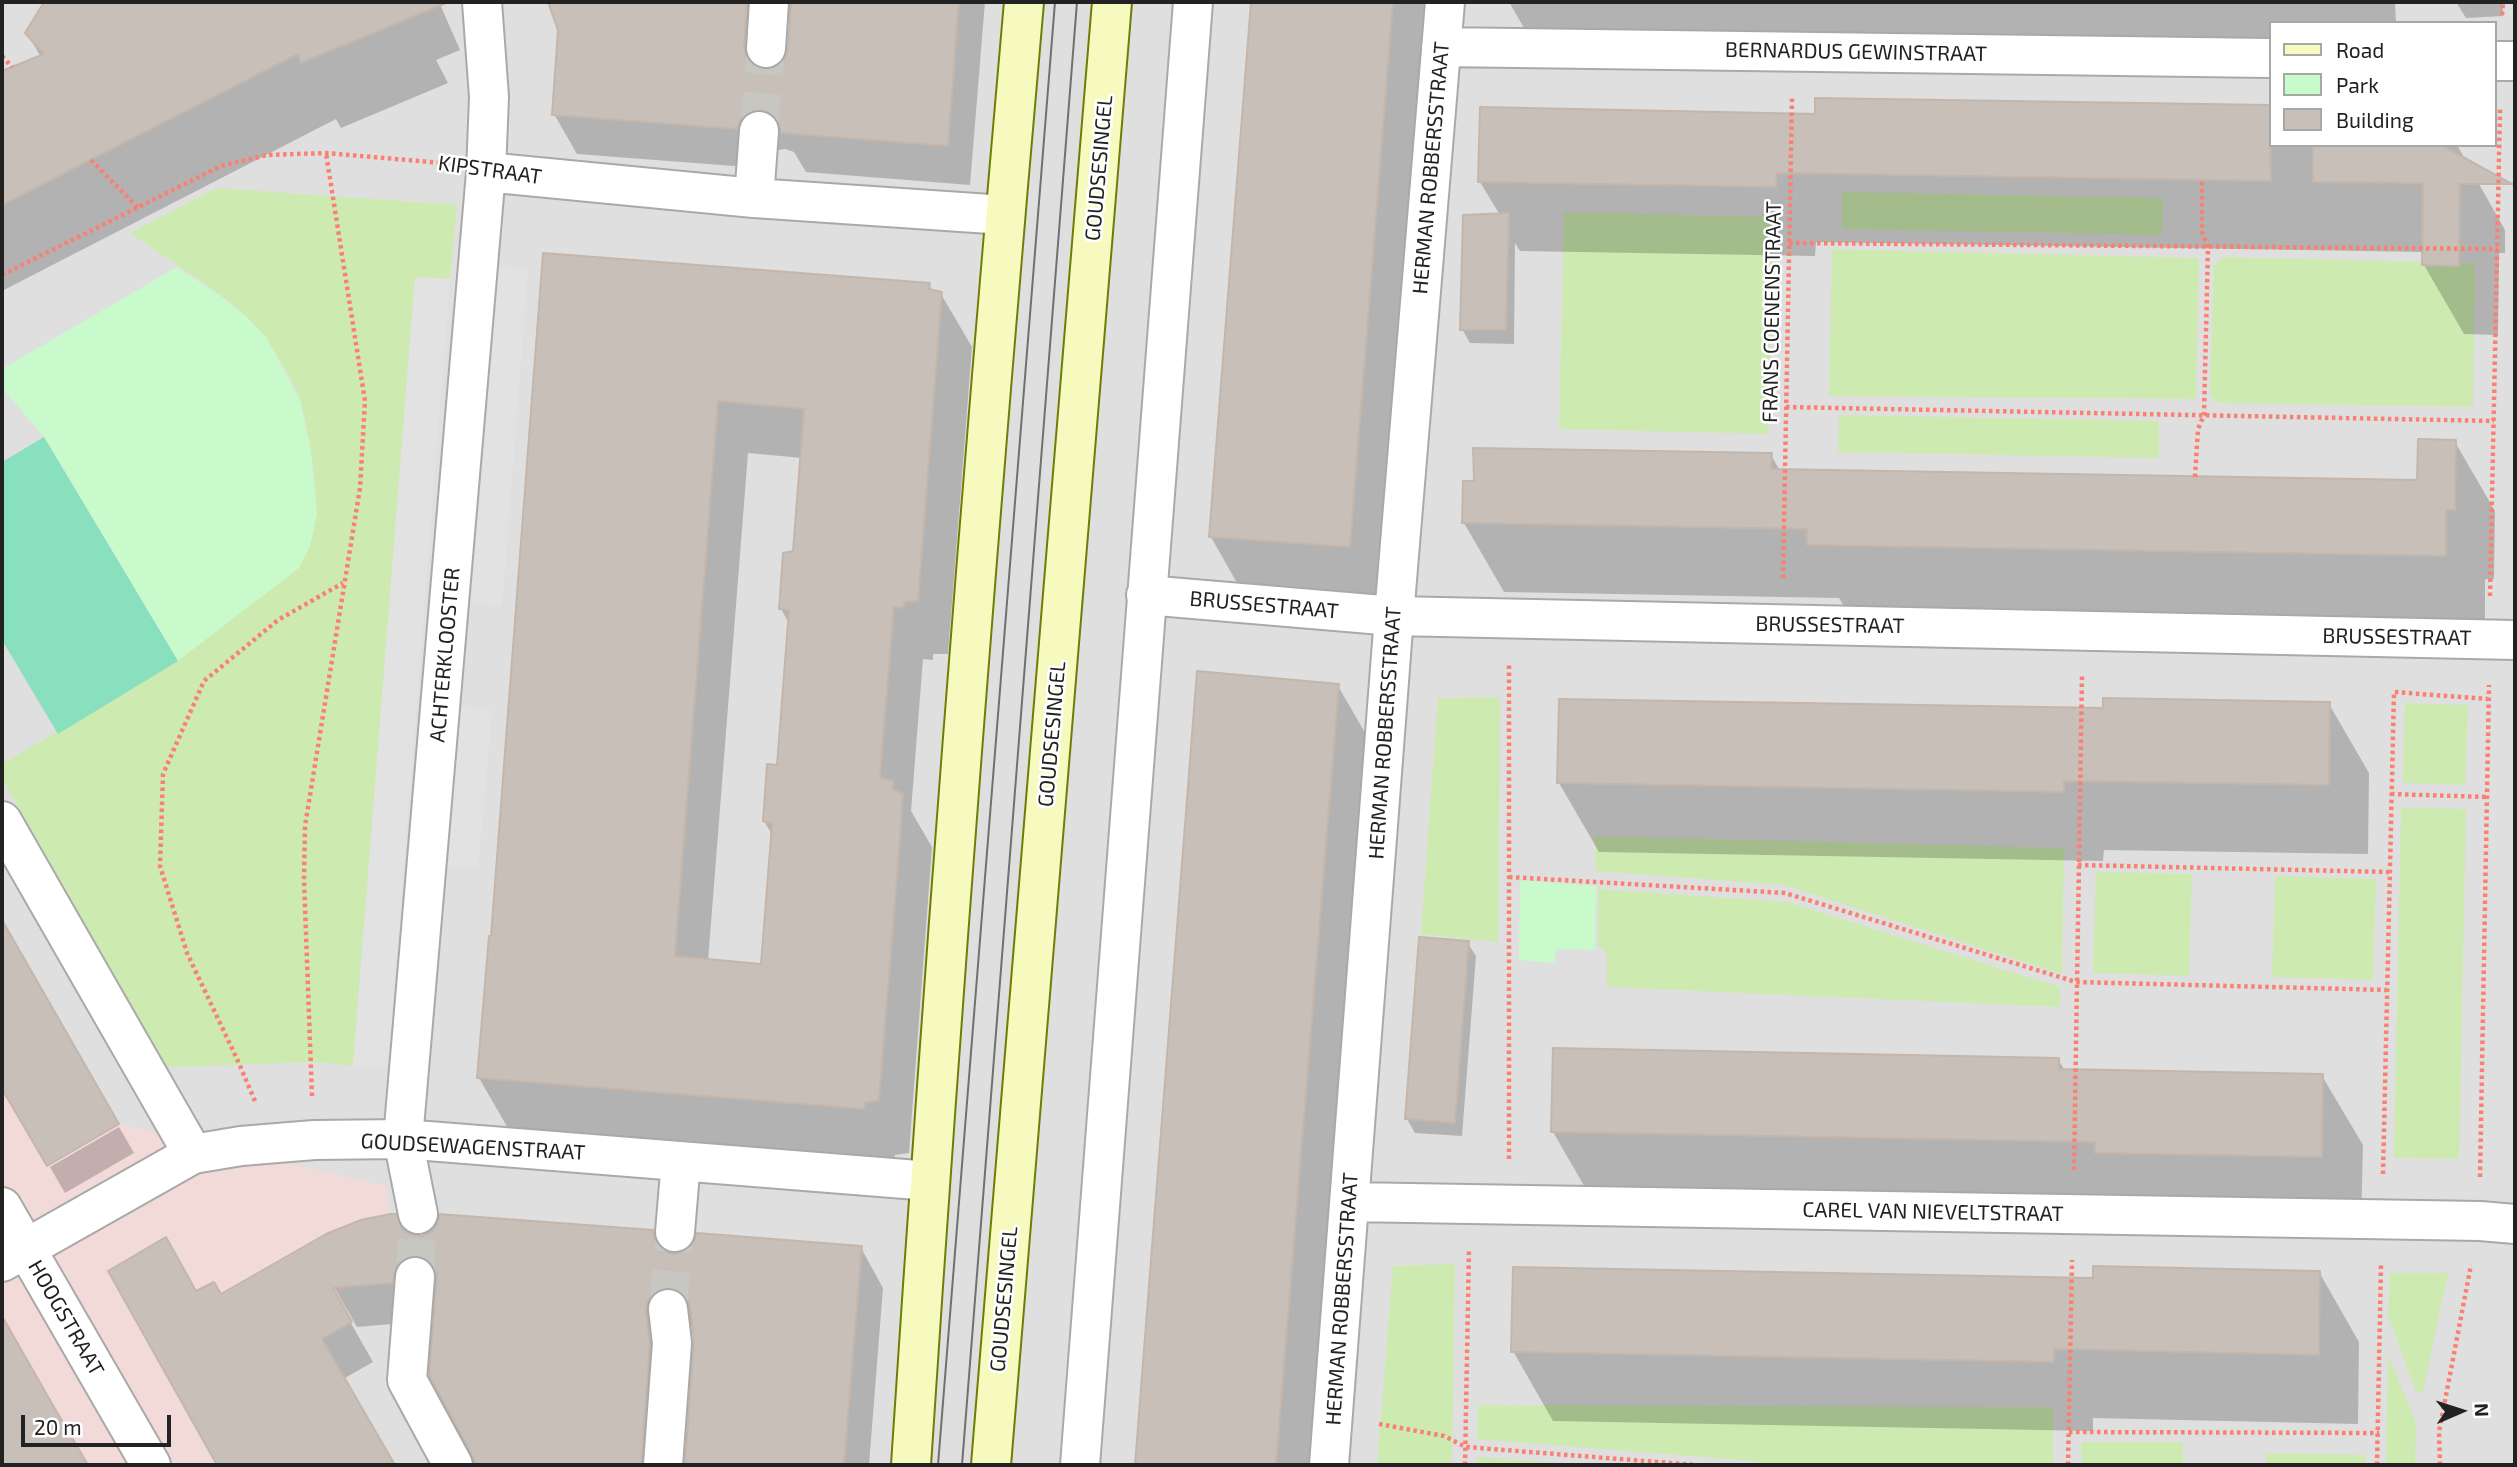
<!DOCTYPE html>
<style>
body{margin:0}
#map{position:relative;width:2517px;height:1467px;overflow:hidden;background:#f2efe9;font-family:"Exo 2",sans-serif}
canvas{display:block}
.frame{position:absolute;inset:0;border:4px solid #222;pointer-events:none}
.legend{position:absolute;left:2269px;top:21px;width:228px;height:126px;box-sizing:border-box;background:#fff;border:2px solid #a7a7a7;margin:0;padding:9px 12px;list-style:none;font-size:21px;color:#222}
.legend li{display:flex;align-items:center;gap:14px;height:35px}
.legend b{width:35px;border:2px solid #a7a7a7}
.north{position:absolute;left:2426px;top:1376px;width:70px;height:70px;-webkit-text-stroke:5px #fff;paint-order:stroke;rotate:87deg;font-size:19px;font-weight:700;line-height:28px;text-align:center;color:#222}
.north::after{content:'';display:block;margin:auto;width:24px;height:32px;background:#222;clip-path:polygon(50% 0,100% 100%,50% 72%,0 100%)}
.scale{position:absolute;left:21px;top:1415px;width:150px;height:32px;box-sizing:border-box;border:4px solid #222;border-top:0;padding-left:9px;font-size:21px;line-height:24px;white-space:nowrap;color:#222;-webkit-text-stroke:5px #fff;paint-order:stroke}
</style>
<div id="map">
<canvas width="2517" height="1467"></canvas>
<div class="frame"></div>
<ul class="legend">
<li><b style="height:9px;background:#f7fabf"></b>Road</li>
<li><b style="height:19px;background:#c8facc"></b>Park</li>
<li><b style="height:19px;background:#c7bfb8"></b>Building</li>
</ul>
<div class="north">N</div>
<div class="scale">20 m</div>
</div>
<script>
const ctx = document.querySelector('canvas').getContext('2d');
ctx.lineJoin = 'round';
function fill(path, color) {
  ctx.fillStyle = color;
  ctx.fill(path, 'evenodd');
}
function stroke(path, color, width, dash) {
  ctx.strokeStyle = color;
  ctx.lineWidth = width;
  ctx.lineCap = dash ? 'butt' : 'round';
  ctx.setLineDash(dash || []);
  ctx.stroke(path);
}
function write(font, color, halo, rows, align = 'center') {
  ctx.font = font + ' "Exo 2",sans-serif';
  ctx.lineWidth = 5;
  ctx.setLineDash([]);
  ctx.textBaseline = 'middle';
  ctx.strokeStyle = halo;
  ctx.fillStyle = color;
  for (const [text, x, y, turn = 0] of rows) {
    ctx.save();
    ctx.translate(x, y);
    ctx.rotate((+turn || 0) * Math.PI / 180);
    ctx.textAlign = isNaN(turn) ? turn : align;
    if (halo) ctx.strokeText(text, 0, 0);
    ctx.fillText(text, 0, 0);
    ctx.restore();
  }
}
fill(new Path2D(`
 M 2,2 L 2515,2 L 2515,1465 L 2,1465 ZM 2270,23 L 2494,23 L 2494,145 L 2270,145 Z`), '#e0dfdf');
fill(new Path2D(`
 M 2,920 L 119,1124 L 386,1186 L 390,1214 L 396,1283 L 379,1284 L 377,1277 L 351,1286 L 337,1294 L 352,1322 L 322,1340 L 395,1465 L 2,1465 Z`), '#f2dad9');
fill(new Path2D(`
 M 217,188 L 457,205 L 450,279 L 415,278 L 353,1066 L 318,1062 L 167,1067 L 2,779 L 2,764 L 178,661 L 317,514 C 315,477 311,439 301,403 C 295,380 265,334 247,317 C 213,285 169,261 130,233 Z
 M 1842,192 L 2163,198 L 2162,235 L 1842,229 Z
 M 1564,212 L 1774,217 L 1768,434 L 1559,429 Z
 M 1832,249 L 2199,258 L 2196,399 L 1829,396 Z
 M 2224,257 L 2475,263 L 2473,407 L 2217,403 L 2210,395 L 2214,266 Z
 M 1839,415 L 2159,421 L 2159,458 L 1838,452 Z
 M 1500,697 L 1498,942 L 1421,934 L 1438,698 Z
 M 2405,703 L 2468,705 L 2465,785 L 2403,783 Z
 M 2401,808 L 2466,809 L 2459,1159 L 2394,1158 Z
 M 1595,836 L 2064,848 L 2062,974 L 1783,885 L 1596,871 Z
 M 2096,872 L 2192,874 L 2189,976 L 2093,973 Z
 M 2275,876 L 2376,879 L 2373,980 L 2272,977 Z
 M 1598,889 L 1787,902 L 2060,987 L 2060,1007 L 1607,987 L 1607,953 L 1598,946 Z
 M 1455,1264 L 1452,1465 L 1377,1465 L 1393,1266 Z
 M 2390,1273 L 2448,1273 L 2423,1392 L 2416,1392 L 2388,1315 Z
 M 2388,1354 L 2416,1423 L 2415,1465 L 2386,1465 Z
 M 1478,1405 L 2053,1407 L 2053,1465 L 1767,1465 L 1753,1461 L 1477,1439 Z
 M 2081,1442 L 2183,1442 L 2183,1465 L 2082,1465 Z
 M 2266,1453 L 2365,1455 L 2365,1465 L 2266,1465 Z
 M 1477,1457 L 1587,1465 L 1477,1465 Z`), '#cdebb0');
fill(new Path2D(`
 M 177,267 L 221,296 L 247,317 L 267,338 L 300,400 L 311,451 L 317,514 L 310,546 L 299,568 L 178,661 L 44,437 L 2,388 L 2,369 Z
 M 1520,880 L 1596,886 L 1595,950 L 1556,949 L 1555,963 L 1519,960 Z`), '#c8facc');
fill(new Path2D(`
 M 44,437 L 178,661 L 58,734 L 2,640 L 2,462 Z`), '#88e0be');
fill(new Path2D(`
 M 492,266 L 528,269 L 502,606 L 466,603 Z
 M 415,277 L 450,279 L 388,1068 L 353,1066 Z
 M 457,706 L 492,710 L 478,869 L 444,866 Z`), '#e2e2e2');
fill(new Path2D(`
 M 45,2 L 439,2 L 460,50 L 436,60 L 448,83 L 341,128 L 336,119 L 2,291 L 2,73 L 41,57 L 27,33 Z
 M 550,2 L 985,2 L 970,185 L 806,172 L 794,152 L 785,149 L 772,151 L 760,168 L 577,154 L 554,114 L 559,30 ZM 791,20 L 790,50 L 785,62 L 776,69 L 767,71 L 769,41 L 783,22 Z
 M 1253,2 L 1426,2 L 1380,599 L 1241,590 L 1211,537 Z
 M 1509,2 L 2395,2 L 2396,23 L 2270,23 L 2270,61 L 1527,33 Z
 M 2456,2 L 2503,2 L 2503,16 L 2466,18 Z
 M 1817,100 L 2270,107 L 2270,145 L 2457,145 L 2505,230 L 2505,253 L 2499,253 L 2498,335 L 2464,334 L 2424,265 L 2424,252 L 1816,242 L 1815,256 L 1520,251 L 1515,243 L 1514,344 L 1470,343 L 1462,329 L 1500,215 L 1480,182 L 1817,115 Z
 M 545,254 L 929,285 L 933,291 L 941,294 L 972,347 L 948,654 L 933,654 L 933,660 L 923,659 L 911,811 L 932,847 L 909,1153 L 895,1155 L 894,1161 L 509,1130 L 479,1078 L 493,938 ZM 748,453 L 802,458 L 795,553 L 781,609 L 789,623 L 778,767 L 764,821 L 773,836 L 762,966 L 708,961 Z
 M 2455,442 L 2495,511 L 2494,579 L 2485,579 L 2485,625 L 1849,614 L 1839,598 L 1504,592 L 1464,523 L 1771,455 L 1780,471 L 2419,482 Z
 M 1199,673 L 1338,686 L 1378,755 L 1321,1465 L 1137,1465 Z
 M 2329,704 L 2369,773 L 2368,854 L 2104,850 L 2103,861 L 1599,852 L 1559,783 L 2105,710 Z
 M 2,925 L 117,1124 L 48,1164 L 2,1084 Z
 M 1467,942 L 1476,956 L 1462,1136 L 1415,1133 L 1407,1119 Z
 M 2058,1059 L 2065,1071 L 2322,1076 L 2363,1145 L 2361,1226 L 1593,1201 L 1553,1132 Z
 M 119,1127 L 134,1153 L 65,1193 L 50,1167 Z
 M 395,1216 L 404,1232 L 410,1236 L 422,1237 L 652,1232 L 664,1252 L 674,1256 L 861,1248 L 883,1288 L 869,1465 L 687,1465 L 695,1340 L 694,1327 L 688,1326 L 666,1465 L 477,1465 L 437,1295 L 428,1297 L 415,1322 L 357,1327 L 330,1280 L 327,1281 L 373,1362 L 343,1379 L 393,1465 L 219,1465 L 146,1339 L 196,1293 L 220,1296 Z
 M 2319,1272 L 2359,1342 L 2358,1424 L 2093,1418 L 2093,1431 L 1553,1421 L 1513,1351 L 2095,1280 Z
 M 2,1345 L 9,1354 L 18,1348 L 86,1465 L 2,1465 Z`), '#0003');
const building = new Path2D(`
 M 44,2 L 445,2 L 446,3 L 301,63 L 298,54 L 2,205 L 2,71 L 44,54 L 25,33 Z
 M 548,2 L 747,2 L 744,47 L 746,57 L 754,66 L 765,70 L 776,67 L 784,60 L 788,49 L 791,2 L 959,2 L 948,146 L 781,133 L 778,121 L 771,113 L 761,109 L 749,112 L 741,118 L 737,129 L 552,115 L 558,30 Z
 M 1251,2 L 1393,2 L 1350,547 L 1209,537 Z
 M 1815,98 L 2270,105 L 2271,181 L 1777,173 L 1776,187 L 1478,182 L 1480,107 L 1815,114 Z
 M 2313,145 L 2441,145 L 2512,184 L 2460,184 L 2459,266 L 2422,265 L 2423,183 L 2313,182 Z
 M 1509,213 L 1506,330 L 1460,330 L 1463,215 Z
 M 543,253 L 930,283 L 929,289 L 942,292 L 918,601 L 904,602 L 904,608 L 894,607 L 880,777 L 894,781 L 893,790 L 903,793 L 900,840 L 879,1101 L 865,1103 L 865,1109 L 477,1078 L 489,936 L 491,936 ZM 718,401 L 804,409 L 793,551 L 783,553 L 779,609 L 789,610 L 777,765 L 767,764 L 763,821 L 772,824 L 761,964 L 675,956 Z
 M 2418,439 L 2456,440 L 2455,510 L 2446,510 L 2446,556 L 1807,545 L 1807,529 L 1462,523 L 1463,481 L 1474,481 L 1473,448 L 1772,453 L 1771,469 L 2417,480 Z
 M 1197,671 L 1339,684 L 1276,1465 L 1135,1465 Z
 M 2103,698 L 2330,702 L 2329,785 L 2064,781 L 2064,792 L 1557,783 L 1559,699 L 2103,708 Z
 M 2,920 L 119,1124 L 47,1166 L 2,1089 Z
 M 1419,937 L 1469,941 L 1455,1123 L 1405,1119 Z
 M 1553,1048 L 2059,1058 L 2059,1069 L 2323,1074 L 2322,1157 L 2095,1153 L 2095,1142 L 1551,1132 Z
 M 390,1214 L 396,1214 L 402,1229 L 410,1234 L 422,1236 L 433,1230 L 438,1222 L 439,1214 L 653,1230 L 655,1241 L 662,1250 L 674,1254 L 684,1252 L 692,1245 L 697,1233 L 862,1246 L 844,1465 L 685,1465 L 694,1340 L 690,1306 L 686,1297 L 677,1289 L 666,1287 L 654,1292 L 648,1300 L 646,1311 L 650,1343 L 641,1465 L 475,1465 L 472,1455 L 429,1375 L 437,1272 L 436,1273 L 428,1259 L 416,1255 L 405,1258 L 397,1264 L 393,1283 L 333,1288 L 352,1322 L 322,1339 L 395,1465 L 217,1465 L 108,1271 L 166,1237 L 196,1291 L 214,1282 L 221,1294 L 326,1234 L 361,1220 Z
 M 2093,1266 L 2320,1271 L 2319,1355 L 2054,1349 L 2054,1362 L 1511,1352 L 1513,1267 L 2093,1278 Z
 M 2,1316 L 51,1402 L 88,1465 L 2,1465 Z`);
fill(building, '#c7bfb8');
stroke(building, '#c4b6ab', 2);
stroke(new Path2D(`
 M 759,131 L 766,48
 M 415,1277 L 418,1214
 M 668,1309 L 675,1232`), '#c8c6c1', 38, [38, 19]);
const minor = new Path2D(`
 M 1441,47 L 2270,58
 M 766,48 L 769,2
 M 2494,61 L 2515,61
 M 486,172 L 754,198 L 1005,215
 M 754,198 L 759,131
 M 1146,595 L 1394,616 L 2515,640
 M 2,821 L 193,1154
 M 1350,1202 L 2480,1221 L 2515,1224
 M 2,1207 L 151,1465
 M 418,1214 L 403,1139 L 486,172 L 489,97 L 482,2
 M 675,1232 L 681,1161
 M 2,1262 L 193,1154 L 241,1146 L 314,1140 L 403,1139 L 930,1181
 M 415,1277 L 407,1380 L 453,1465
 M 663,1465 L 672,1343 L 668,1309
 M 1080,1465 L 1193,2
 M 1329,1465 L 1394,616 L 1445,2`);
const secondary = new Path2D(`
 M 911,1465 C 943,977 981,489 1024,2
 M 991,1465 L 1112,2`);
stroke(minor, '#a9a9a9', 42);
stroke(secondary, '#707d05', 42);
stroke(new Path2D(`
 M 2502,15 L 2503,2
 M 2,56 L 12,67
 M 91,160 L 138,208
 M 1789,243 L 2498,249
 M 2,275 L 221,166 L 267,155 L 326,153 L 442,163
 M 1786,407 L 2494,421
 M 2195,477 L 2198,429 L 2204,415 L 2208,247 L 2202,232 L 2202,180
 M 1783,578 L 1792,97
 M 2490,596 L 2500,108
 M 2391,794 L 2487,797
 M 2078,865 L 2389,872
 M 1509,877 L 1785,893 L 2076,982 L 2387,990
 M 312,1096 L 304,880 L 305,826 L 360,488 L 365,401 L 326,153
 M 255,1101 L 237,1059 L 187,953 L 160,866 L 163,774 L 204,681 L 278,620 L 343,583
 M 1509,1159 L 1509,664
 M 2074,1170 L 2082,675
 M 2383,1174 L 2394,692 L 2488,699
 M 2480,1177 L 2489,685
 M 1379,1424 L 1444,1436 L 1466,1447 L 1696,1465
 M 2069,1432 L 2379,1433
 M 1465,1465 L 1469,1248
 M 2068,1465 L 2072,1260
 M 2377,1465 L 2381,1263
 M 2440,1465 L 2439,1432 L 2471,1265`), '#fa8072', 4.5, [3.5, 3.5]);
stroke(minor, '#fff', 38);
stroke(secondary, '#f7fabf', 38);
stroke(new Path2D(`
 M 938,1465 L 1055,2
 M 962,1465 L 1077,2`), '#707070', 2);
write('21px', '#222', '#fff', [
 ["BERNARDUS GEWINSTRAAT",1856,52,1],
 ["GOUDSESINGEL",1099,168,-85],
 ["HERMAN ROBBERSSTRAAT",1431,168,-85],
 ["KIPSTRAAT",490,170,8],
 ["FRANS COENENSTRAAT",1772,312,-89],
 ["BRUSSESTRAAT",1264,605,5],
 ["BRUSSESTRAAT",1830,625,1],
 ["BRUSSESTRAAT",2397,637,1],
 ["ACHTERKLOOSTER",445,655,-85],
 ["HERMAN ROBBERSSTRAAT",1385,733,-86],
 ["GOUDSESINGEL",1052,734,-85],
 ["GOUDSEWAGENSTRAAT",473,1147,3],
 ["CAREL VAN NIEVELTSTRAAT",1933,1212,1],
 ["GOUDSESINGEL",1004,1299,-85],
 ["HERMAN ROBBERSSTRAAT",1342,1299,-86],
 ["HOOGSTRAAT",66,1318,60]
]);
</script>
